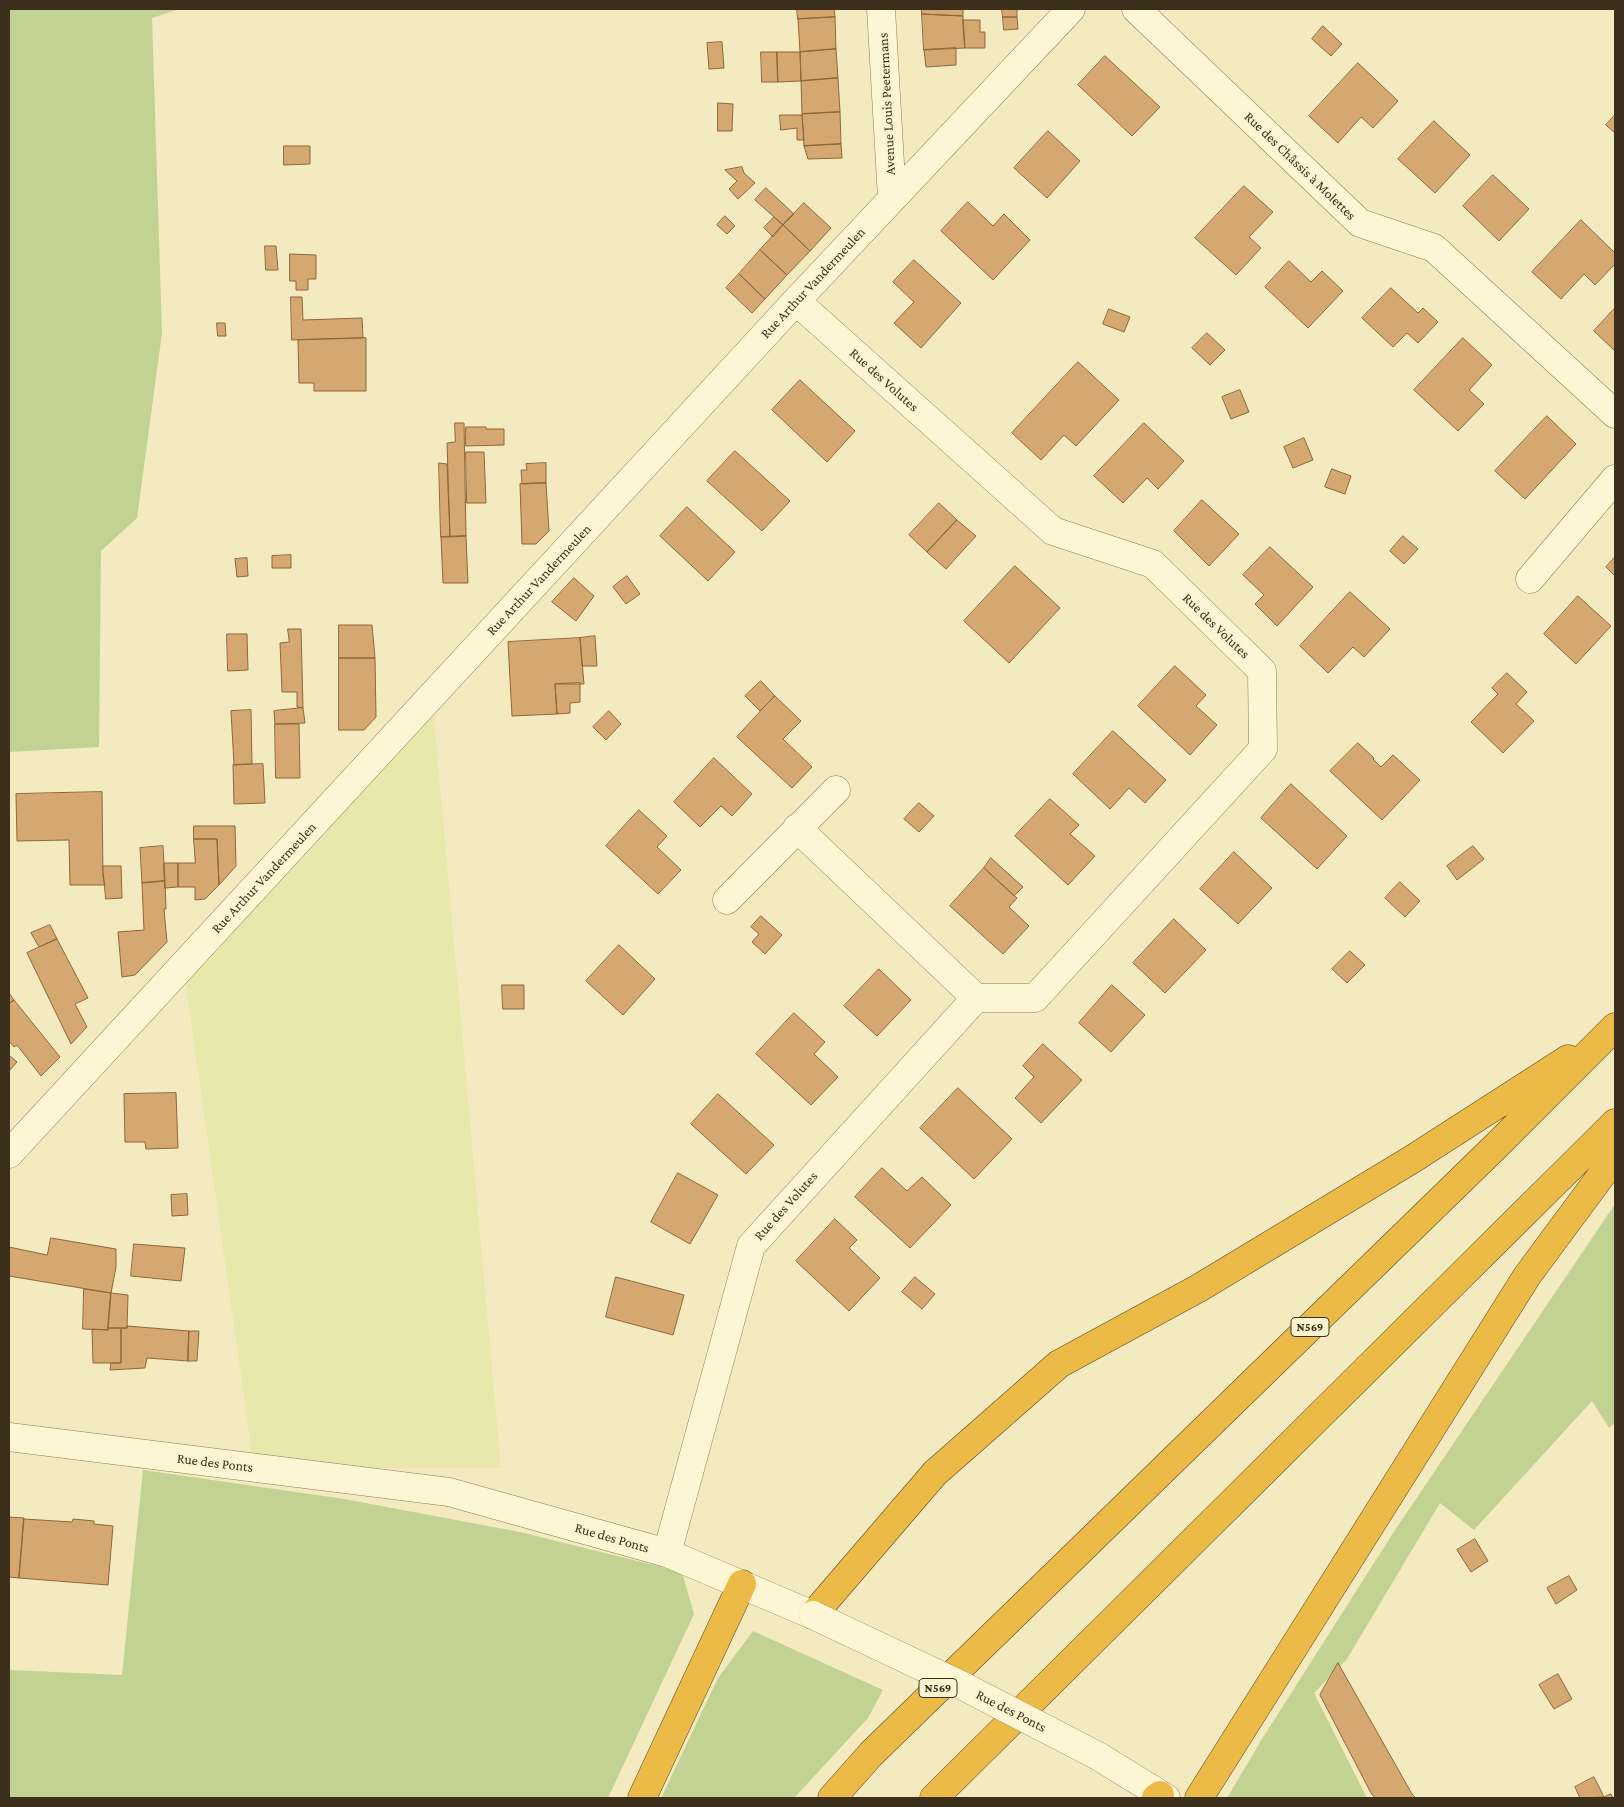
<!DOCTYPE html>
<meta charset="utf-8">
<style>
body{margin:0}
#map{position:relative;width:1624px;height:1807px;overflow:hidden;background:#f3eac0;font-family:"Crimson Pro",serif}
canvas{display:block}
.frame{position:absolute;inset:0;border:10px solid #3c2f1c;pointer-events:none}
</style>
<div id="map">
<canvas width="1624" height="1807"></canvas>
<div class="frame"></div>
</div>
<script>
const ctx = document.querySelector('canvas').getContext('2d');
ctx.lineJoin = 'round';
function fill(path, color) {
  ctx.fillStyle = color;
  ctx.fill(path, 'evenodd');
}
function stroke(path, color, width, dash) {
  ctx.strokeStyle = color;
  ctx.lineWidth = width;
  ctx.lineCap = dash ? 'butt' : 'round';
  ctx.setLineDash(dash || []);
  ctx.stroke(path);
}
function write(font, color, halo, rows, align = 'center') {
  ctx.font = font + ' "Crimson Pro",serif';
  ctx.lineWidth = 4.5;
  ctx.setLineDash([]);
  ctx.textBaseline = 'middle';
  ctx.strokeStyle = halo;
  ctx.fillStyle = color;
  for (const [text, x, y, turn = 0] of rows) {
    ctx.save();
    ctx.translate(x, y);
    ctx.rotate((+turn || 0) * Math.PI / 180);
    ctx.textAlign = isNaN(turn) ? turn : align;
    if (halo) ctx.strokeText(text, 0, 0);
    ctx.fillText(text, 0, 0);
    ctx.restore();
  }
}
fill(new Path2D(`
 M 432,696 L 501,1468 L 254,1468 L 183,965 Z`), '#e9e8ac');
fill(new Path2D(`
 M 9,9 L 179,9 L 152,18 L 162,333 L 137,518 L 101,551 L 99,747 L 9,752 Z
 M 1615,1204 L 1615,1423 L 1609,1428 L 1592,1401 L 1474,1530 L 1440,1503 L 1347,1659 L 1314,1693 L 1367,1798 L 1227,1798 L 1262,1739 L 1395,1530 Z
 M 143,1470 L 344,1499 L 520,1532 L 682,1572 L 694,1614 L 608,1798 L 9,1798 L 9,1670 L 122,1675 Z
 M 753,1631 L 883,1690 L 868,1718 L 794,1798 L 661,1798 L 718,1678 Z`), '#c2d292');
const building = new Path2D(`
 M 797,9 L 834,9 L 835,17 L 798,19 Z
 M 922,9 L 963,9 L 963,16 L 922,14 Z
 M 1002,9 L 1017,9 L 1017,17 L 1003,17 Z
 M 922,14 L 963,16 L 965,48 L 924,50 Z
 M 835,17 L 836,49 L 800,52 L 798,19 Z
 M 1003,17 L 1017,17 L 1018,29 L 1004,30 Z
 M 963,20 L 980,20 L 980,32 L 985,32 L 985,48 L 965,48 Z
 M 1323,26 L 1342,44 L 1331,56 L 1312,39 Z
 M 722,42 L 724,68 L 709,69 L 707,43 Z
 M 956,48 L 956,65 L 926,67 L 924,50 Z
 M 836,49 L 838,78 L 801,81 L 800,52 Z
 M 761,52 L 777,52 L 778,82 L 762,82 Z
 M 777,52 L 800,52 L 801,81 L 778,82 Z
 M 1105,56 L 1160,107 L 1132,136 L 1078,85 Z
 M 1358,63 L 1398,101 L 1373,128 L 1361,117 L 1338,143 L 1309,116 Z
 M 838,78 L 840,112 L 802,114 L 801,81 Z
 M 718,103 L 733,104 L 732,131 L 718,131 Z
 M 840,112 L 841,144 L 804,146 L 802,114 Z
 M 780,115 L 802,115 L 804,140 L 797,140 L 797,128 L 781,130 Z
 M 1615,115 L 1615,133 L 1606,125 Z
 M 1434,121 L 1470,155 L 1435,193 L 1398,159 Z
 M 1048,131 L 1080,161 L 1047,198 L 1014,168 Z
 M 841,144 L 842,158 L 808,159 L 804,146 Z
 M 284,146 L 310,146 L 310,164 L 284,165 Z
 M 742,167 L 744,173 L 755,183 L 738,199 L 729,189 L 737,181 L 725,170 Z
 M 1493,175 L 1529,209 L 1499,241 L 1463,206 Z
 M 1244,186 L 1273,212 L 1249,237 L 1261,248 L 1236,275 L 1195,238 Z
 M 766,188 L 794,214 L 783,225 L 755,200 Z
 M 968,202 L 993,226 L 1004,214 L 1030,240 L 993,280 L 941,231 Z
 M 804,203 L 831,228 L 810,251 L 783,225 Z
 M 725,216 L 735,226 L 727,234 L 717,225 Z
 M 774,217 L 783,225 L 773,237 L 764,228 Z
 M 1581,220 L 1615,253 L 1615,264 L 1595,285 L 1584,274 L 1561,299 L 1532,272 Z
 M 783,225 L 810,251 L 787,275 L 760,250 Z
 M 265,246 L 276,246 L 278,270 L 266,270 Z
 M 760,250 L 787,275 L 765,299 L 739,274 Z
 M 290,254 L 316,255 L 316,279 L 308,279 L 308,290 L 296,290 L 296,281 L 290,281 Z
 M 914,260 L 961,303 L 921,348 L 894,323 L 914,302 L 893,282 Z
 M 1289,261 L 1311,282 L 1322,271 L 1343,291 L 1308,328 L 1265,287 Z
 M 739,274 L 765,299 L 752,313 L 726,288 Z
 M 1391,288 L 1418,313 L 1423,308 L 1438,322 L 1418,343 L 1407,333 L 1393,347 L 1362,318 Z
 M 291,297 L 302,297 L 303,320 L 362,318 L 363,338 L 292,340 Z
 M 1615,308 L 1615,351 L 1594,331 Z
 M 1109,309 L 1130,317 L 1124,332 L 1103,324 Z
 M 217,323 L 225,323 L 226,336 L 218,336 Z
 M 1207,333 L 1225,350 L 1210,365 L 1192,348 Z
 M 366,338 L 366,391 L 314,391 L 314,383 L 299,383 L 298,340 Z
 M 1463,338 L 1492,365 L 1469,390 L 1484,404 L 1458,431 L 1414,390 Z
 M 1078,362 L 1119,400 L 1076,446 L 1064,435 L 1041,460 L 1012,433 Z
 M 800,380 L 855,431 L 827,462 L 772,410 Z
 M 1240,390 L 1249,412 L 1231,419 L 1222,397 Z
 M 1547,416 L 1576,444 L 1525,499 L 1495,471 Z
 M 455,423 L 464,423 L 466,536 L 450,537 L 447,443 L 455,442 Z
 M 1144,423 L 1184,461 L 1158,489 L 1147,478 L 1123,503 L 1094,476 Z
 M 466,427 L 486,427 L 486,429 L 504,429 L 504,445 L 466,446 Z
 M 1304,438 L 1313,460 L 1293,468 L 1284,447 Z
 M 735,451 L 790,501 L 762,531 L 707,481 Z
 M 466,452 L 484,452 L 486,503 L 467,503 Z
 M 439,463 L 447,464 L 450,537 L 441,537 Z
 M 546,463 L 546,483 L 522,484 L 521,470 L 527,470 L 526,464 Z
 M 1332,469 L 1351,476 L 1345,494 L 1325,487 Z
 M 546,483 L 549,531 L 536,544 L 522,544 L 520,484 Z
 M 1202,500 L 1239,534 L 1209,566 L 1174,531 Z
 M 939,503 L 957,520 L 927,552 L 909,535 Z
 M 687,507 L 735,552 L 708,581 L 660,536 Z
 M 957,520 L 976,536 L 946,569 L 927,552 Z
 M 466,536 L 468,583 L 443,583 L 441,537 Z
 M 1403,536 L 1418,549 L 1404,564 L 1390,551 Z
 M 1270,547 L 1313,587 L 1277,626 L 1255,604 L 1264,595 L 1243,575 Z
 M 291,555 L 291,568 L 272,568 L 272,556 Z
 M 1615,557 L 1615,576 L 1606,567 Z
 M 247,558 L 248,576 L 237,577 L 235,559 Z
 M 1015,566 L 1060,608 L 1009,663 L 964,621 Z
 M 627,576 L 640,594 L 626,604 L 613,587 Z
 M 574,578 L 594,596 L 576,621 L 552,602 Z
 M 1350,592 L 1390,629 L 1364,657 L 1353,647 L 1328,673 L 1300,646 Z
 M 1578,596 L 1611,626 L 1576,664 L 1544,634 Z
 M 339,625 L 372,625 L 375,658 L 339,658 Z
 M 288,629 L 301,629 L 303,708 L 297,707 L 297,692 L 282,692 L 280,643 L 289,642 Z
 M 227,634 L 247,634 L 248,670 L 228,671 Z
 M 595,636 L 597,666 L 582,666 L 580,638 Z
 M 580,638 L 584,684 L 555,684 L 557,714 L 512,716 L 508,642 Z
 M 339,658 L 375,658 L 376,717 L 364,730 L 339,730 Z
 M 1175,666 L 1206,695 L 1196,706 L 1217,725 L 1190,755 L 1138,706 Z
 M 1507,673 L 1527,692 L 1516,704 L 1534,721 L 1503,753 L 1471,722 L 1498,694 L 1492,688 Z
 M 761,681 L 775,696 L 760,711 L 745,696 Z
 M 580,683 L 580,702 L 570,703 L 570,713 L 557,714 L 555,684 Z
 M 775,696 L 801,721 L 783,739 L 812,767 L 792,788 L 737,737 Z
 M 303,708 L 305,723 L 275,724 L 274,711 Z
 M 251,710 L 252,764 L 234,765 L 231,711 Z
 M 609,711 L 621,724 L 606,740 L 593,727 Z
 M 275,724 L 299,724 L 300,778 L 276,778 Z
 M 1113,731 L 1166,780 L 1145,803 L 1129,788 L 1110,809 L 1073,774 Z
 M 1358,743 L 1374,758 L 1373,759 L 1381,767 L 1393,755 L 1420,780 L 1382,820 L 1330,771 Z
 M 714,758 L 752,794 L 732,816 L 721,806 L 700,827 L 674,802 Z
 M 263,764 L 265,803 L 234,804 L 233,765 Z
 M 1291,784 L 1347,836 L 1317,869 L 1261,818 Z
 M 102,792 L 103,876 L 105,885 L 70,885 L 69,840 L 17,841 L 16,794 Z
 M 1050,799 L 1079,825 L 1070,834 L 1095,856 L 1068,885 L 1015,836 Z
 M 919,803 L 934,816 L 919,832 L 904,819 Z
 M 639,810 L 667,836 L 657,847 L 681,870 L 658,894 L 606,846 Z
 M 194,826 L 235,826 L 236,866 L 219,885 L 217,839 L 194,839 Z
 M 194,839 L 217,839 L 219,885 L 205,899 L 195,900 L 195,887 L 178,887 L 178,863 L 195,863 Z
 M 163,846 L 165,881 L 142,883 L 140,848 Z
 M 1473,846 L 1484,859 L 1457,880 L 1447,866 Z
 M 1234,852 L 1272,888 L 1238,924 L 1200,889 Z
 M 991,858 L 1023,887 L 1014,896 L 984,868 Z
 M 164,863 L 178,863 L 178,887 L 165,888 Z
 M 103,866 L 121,866 L 122,898 L 106,899 Z
 M 984,868 L 1017,898 L 1009,907 L 1029,926 L 1003,954 L 950,906 Z
 M 165,881 L 166,909 L 164,909 L 167,942 L 135,975 L 122,977 L 118,932 L 144,930 L 142,883 Z
 M 1400,882 L 1420,901 L 1405,917 L 1385,898 Z
 M 761,916 L 782,935 L 765,954 L 752,942 L 759,934 L 751,927 Z
 M 1174,919 L 1206,950 L 1165,993 L 1133,963 Z
 M 50,925 L 57,939 L 39,947 L 31,933 Z
 M 57,939 L 88,998 L 75,1004 L 87,1027 L 71,1044 L 27,953 Z
 M 619,945 L 655,979 L 623,1015 L 586,981 Z
 M 1350,951 L 1365,965 L 1347,983 L 1332,969 Z
 M 879,969 L 911,1000 L 877,1036 L 844,1006 Z
 M 502,985 L 524,985 L 524,1009 L 503,1009 Z
 M 1112,985 L 1145,1015 L 1111,1052 L 1079,1023 Z
 M 9,993 L 14,1000 L 9,1004 Z
 M 14,1000 L 60,1057 L 41,1076 L 17,1045 L 14,1047 L 9,1041 L 9,1004 Z
 M 794,1013 L 825,1042 L 814,1054 L 838,1077 L 811,1105 L 756,1054 Z
 M 1043,1044 L 1082,1080 L 1041,1123 L 1015,1098 L 1034,1077 L 1023,1066 Z
 M 9,1055 L 17,1062 L 9,1071 Z
 M 958,1088 L 1012,1139 L 974,1179 L 920,1128 Z
 M 176,1093 L 178,1148 L 146,1149 L 145,1142 L 125,1142 L 124,1094 Z
 M 718,1094 L 774,1145 L 746,1174 L 691,1124 Z
 M 882,1168 L 907,1191 L 922,1177 L 951,1205 L 910,1248 L 855,1197 Z
 M 678,1173 L 718,1195 L 690,1244 L 651,1222 Z
 M 187,1194 L 188,1215 L 172,1216 L 171,1195 Z
 M 835,1219 L 857,1240 L 849,1248 L 880,1278 L 849,1311 L 796,1261 Z
 M 51,1238 L 116,1249 L 116,1267 L 111,1293 L 9,1276 L 9,1247 L 47,1255 Z
 M 134,1244 L 185,1248 L 181,1281 L 131,1276 Z
 M 616,1277 L 684,1295 L 673,1335 L 606,1317 Z
 M 915,1277 L 935,1294 L 922,1309 L 902,1292 Z
 M 84,1289 L 111,1293 L 108,1330 L 83,1329 Z
 M 111,1293 L 128,1295 L 127,1328 L 108,1328 Z
 M 127,1326 L 189,1331 L 188,1361 L 147,1358 L 145,1368 L 110,1370 L 111,1363 L 121,1363 L 121,1328 L 127,1328 Z
 M 108,1328 L 121,1328 L 121,1363 L 93,1363 L 92,1329 L 108,1330 Z
 M 189,1331 L 199,1331 L 197,1361 L 188,1361 Z
 M 9,1517 L 24,1518 L 19,1578 L 9,1577 Z
 M 24,1519 L 72,1522 L 73,1519 L 94,1521 L 94,1524 L 113,1526 L 108,1585 L 19,1578 Z
 M 1475,1539 L 1488,1561 L 1471,1572 L 1457,1550 Z
 M 1569,1576 L 1577,1590 L 1556,1604 L 1547,1588 Z
 M 1338,1663 L 1412,1794 L 1416,1798 L 1375,1798 L 1371,1793 L 1320,1695 Z
 M 1558,1674 L 1572,1699 L 1554,1709 L 1539,1685 Z
 M 1594,1777 L 1604,1797 L 1580,1798 L 1575,1787 Z
 M 1611,1794 L 1613,1798 L 1602,1798 L 1604,1797 Z`);
fill(building, '#d5a871');
stroke(building, '#906738', 1);
const street = new Path2D(`
 M 881,9 L 892,198
 M 1136,9 L 1360,223 L 1434,248 L 1615,414
 M 796,301 L 1053,531 L 1153,564 L 1262,671 L 1263,749 L 1035,998 L 976,998 L 797,828
 M 1530,579 L 1615,479
 M 727,900 L 836,790
 M 9,1154 L 796,301 L 1071,9
 M 9,1437 L 449,1492 L 667,1553 L 813,1615
 M 667,1553 L 751,1246 L 976,998
 M 1098,1756 L 1166,1798`);
const highway = new Path2D(`
 M 813,1615 L 935,1473 L 1059,1364 L 1199,1288 L 1411,1160 L 1568,1059
 M 642,1798 L 742,1584
 M 832,1798 L 871,1754 L 1495,1147 L 1615,1027
 M 934,1798 L 1615,1123
 M 1156,1798 L 1160,1795
 M 1199,1798 L 1527,1276 L 1615,1157`);
stroke(street, '#8e7b55', 29);
stroke(highway, '#5b482a', 29);
stroke(street, '#fcf6d4', 28);
stroke(highway, '#ecba46', 28);
const streetBridge = new Path2D(`
 M 813,1615 L 963,1686 L 1098,1756`);
stroke(streetBridge, '#8e7b55', 29, []);
stroke(streetBridge, '#fcf6d4', 28);
for (const [x, y, w] of [
 [1310,1327,38],
 [938,1688,38]
]) {
  const box = new Path2D();
  box.roundRect(x - w / 2, y - 9.5, w, 19, 4);
  ctx.fillStyle = '#f9f3d0';
  ctx.fill(box);
  stroke(box, '#3c2f1c', 1);
}
write('bold 12px', '#3c2f1c', null, [
 ["N569",1310,1327],
 ["N569",938,1688]
]);
write('14px', '#3c2f1c', '#f9f3d0', [
 ["Avenue Louis Peetermans",887,104,-93],
 ["Rue des Châssis à Molettes",1300,166,44],
 ["Rue Arthur Vandermeulen",813,283,-47],
 ["Rue des Volutes",884,380,42],
 ["Rue Arthur Vandermeulen",539,580,-47],
 ["Rue des Volutes",1216,626,44],
 ["Rue Arthur Vandermeulen",264,878,-47],
 ["Rue des Volutes",786,1206,-48],
 ["Rue des Ponts",215,1463,7],
 ["Rue des Ponts",612,1538,16],
 ["Rue des Ponts",1011,1711,27]
]);
</script>
